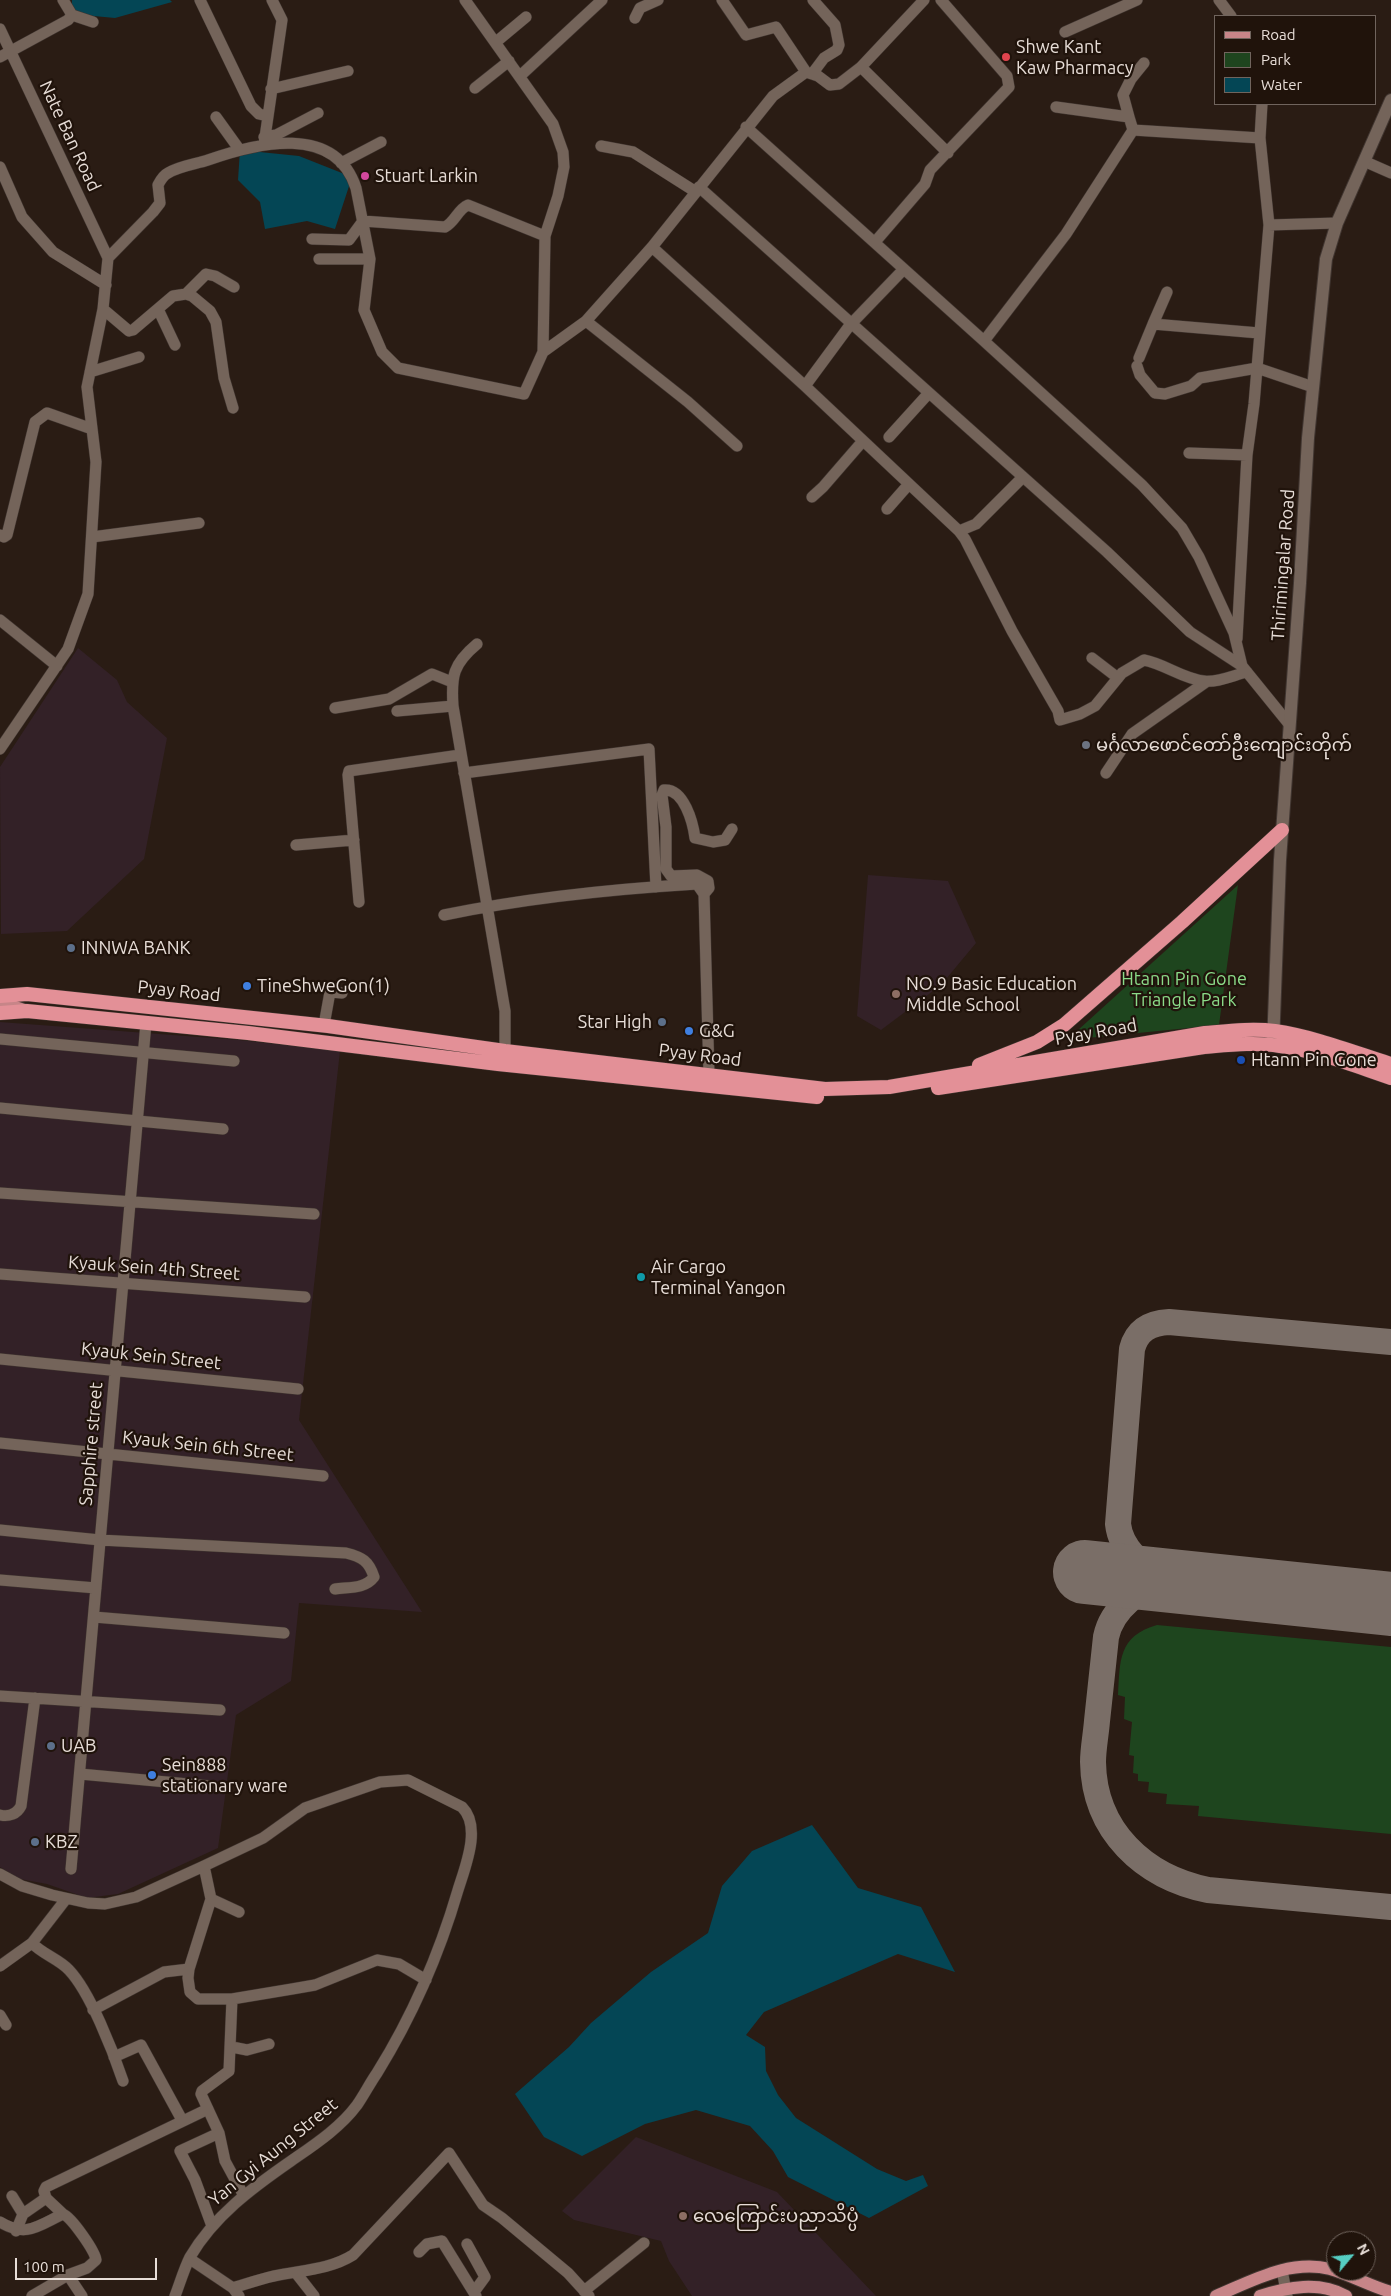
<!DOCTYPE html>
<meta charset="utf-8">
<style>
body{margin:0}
#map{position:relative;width:1391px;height:2296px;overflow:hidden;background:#2a1c14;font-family:Ubuntu,sans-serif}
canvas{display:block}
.legend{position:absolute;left:1214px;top:15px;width:162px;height:90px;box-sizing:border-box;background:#20130b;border:1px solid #70645d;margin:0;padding:6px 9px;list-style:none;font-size:15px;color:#e7ddd7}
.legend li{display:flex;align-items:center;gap:10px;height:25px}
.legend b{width:25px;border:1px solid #70645d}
.north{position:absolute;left:1326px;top:2231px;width:50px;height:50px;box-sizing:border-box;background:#20130b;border:1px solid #70645d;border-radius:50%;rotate:62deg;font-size:14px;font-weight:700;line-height:20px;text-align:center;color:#e7ddd7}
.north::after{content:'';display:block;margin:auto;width:18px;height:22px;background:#56cec3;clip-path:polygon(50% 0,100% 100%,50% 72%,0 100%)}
.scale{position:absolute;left:15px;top:2258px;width:142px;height:22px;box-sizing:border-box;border:2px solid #e7ddd7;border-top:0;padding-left:6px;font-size:15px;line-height:18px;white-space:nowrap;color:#e7ddd7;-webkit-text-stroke:4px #20130b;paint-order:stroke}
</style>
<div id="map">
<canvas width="1391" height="2296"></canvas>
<ul class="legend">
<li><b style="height:6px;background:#c78588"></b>Road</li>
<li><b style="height:14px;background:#1e451e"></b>Park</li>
<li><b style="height:14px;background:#044655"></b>Water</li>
</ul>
<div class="north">N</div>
<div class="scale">100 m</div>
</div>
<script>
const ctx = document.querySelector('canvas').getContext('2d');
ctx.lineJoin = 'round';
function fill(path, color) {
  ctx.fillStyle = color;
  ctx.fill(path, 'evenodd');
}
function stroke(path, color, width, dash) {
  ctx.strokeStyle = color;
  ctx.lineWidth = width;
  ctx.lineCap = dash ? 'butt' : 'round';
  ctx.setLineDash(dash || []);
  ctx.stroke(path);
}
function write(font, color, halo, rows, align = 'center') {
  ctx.font = font + ' Ubuntu,"Noto Sans Myanmar",sans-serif';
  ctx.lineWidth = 4.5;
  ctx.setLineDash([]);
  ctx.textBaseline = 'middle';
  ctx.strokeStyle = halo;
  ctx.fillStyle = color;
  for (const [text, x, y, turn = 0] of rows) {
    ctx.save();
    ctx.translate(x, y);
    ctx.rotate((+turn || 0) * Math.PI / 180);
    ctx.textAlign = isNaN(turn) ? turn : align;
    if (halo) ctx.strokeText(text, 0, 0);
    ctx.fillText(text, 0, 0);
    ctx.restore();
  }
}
fill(new Path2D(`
 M 78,648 L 117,680 L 127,702 L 167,738 L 144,859 L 67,931 L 1,934 L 0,767 Z
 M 868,875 L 948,881 L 976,943 L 941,985 L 881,1030 L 857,1016 Z
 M 0,1022 L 239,1040 L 340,1051 L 299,1420 L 422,1612 L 299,1603 L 291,1681 L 236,1715 L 218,1848 L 118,1894 L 87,1898 L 47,1884 L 20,1879 L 0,1867 Z
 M 636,2137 L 777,2192 L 876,2296 L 692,2296 L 669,2261 L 661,2241 L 574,2220 L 562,2211 Z`), '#332127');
fill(new Path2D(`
 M 1238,885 L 1219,1025 L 1067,1040 Z
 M 1157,1625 L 1391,1647 L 1391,1834 L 1198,1816 L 1199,1806 L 1166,1804 L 1167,1794 L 1148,1792 L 1149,1782 L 1138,1781 L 1138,1774 L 1133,1773 L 1134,1756 L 1129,1755 L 1132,1722 L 1124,1719 L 1125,1697 L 1118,1695 C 1120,1661 1118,1636 1157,1625 Z`), '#1e451e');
fill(new Path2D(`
 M 72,0 L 170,0 L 172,2 L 115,18 L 72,14 Z
 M 240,150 L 299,156 L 352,177 L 335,229 L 307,221 L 265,229 L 260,202 L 238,180 Z
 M 812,1825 L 858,1888 L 921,1907 L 955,1972 L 898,1954 L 764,2012 L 746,2035 L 765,2047 L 766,2071 L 778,2095 L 796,2118 L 877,2169 L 906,2181 L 923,2175 L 928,2186 L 869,2218 L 788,2177 L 773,2151 L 750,2126 L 696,2110 L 645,2124 L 582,2156 L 544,2137 L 515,2094 L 569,2047 L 591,2023 L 651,1972 L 708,1933 L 722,1886 L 752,1851 Z`), '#044655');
stroke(new Path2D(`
 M 1166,1580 C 1140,1588 1112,1608 1106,1637 C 1103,1665 1100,1693 1097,1721 C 1096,1734 1093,1749 1093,1762 C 1094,1831 1144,1877 1208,1890 L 1391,1907
 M 1166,1580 C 1144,1568 1121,1551 1118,1524 L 1132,1349 C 1137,1330 1150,1323 1169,1322 L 1391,1342`), '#7a6e67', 26);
stroke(new Path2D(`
 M 1085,1572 L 1391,1604`), '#7a6e67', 64);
const minor = new Path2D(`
 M 63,0 L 72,15 L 93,22
 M 200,0 L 251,106 L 259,114 L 267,116
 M 722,0 L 746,35 L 776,27 L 806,72 L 818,76 L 830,85 L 839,84 L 861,67 L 948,153
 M 1219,0 L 1231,16
 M 635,18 L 640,8 L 658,0
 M 0,29 L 108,258 L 103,309 L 87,387 L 96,462 L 88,594 L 68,649 L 0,749
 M 1065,32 L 1137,0
 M 496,42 L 526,17
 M 0,57 L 68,20 L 72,15
 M 861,67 L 924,0
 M 812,74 L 824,58 L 837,50 L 839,45 L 835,25 L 813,0
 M 520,76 L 602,0
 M 475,88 L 509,61
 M 271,89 L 348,71
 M 1056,107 L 1129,117 L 1133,130 L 1066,234 L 984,341 L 1142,485 L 1182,528 L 1199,557 L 1234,633 L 1242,666
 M 216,117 L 239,149
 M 1129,117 L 1123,95 L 1131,79 L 1144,63
 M 746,127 L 984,341
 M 1133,130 L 1260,138 L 1269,225
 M 264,137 L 276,135 L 318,113
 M 1260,138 L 1262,104
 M 264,144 L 282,20 L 272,0
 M 601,146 L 633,152 L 696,192
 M 1366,162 L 1391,173
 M 341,163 L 381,142
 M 0,167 L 22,217 L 53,252 L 106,285
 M 699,187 L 1107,552 L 1190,632 L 1242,666 L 1289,724
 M 312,239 L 349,240 L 363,221 L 445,227 C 455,222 458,209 468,205 L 545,236
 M 875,242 L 925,184 L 930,170 L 1009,87 L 1007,76 L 941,0
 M 652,247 L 805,386 L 959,531 L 965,539 L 1012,631 L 1058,711 L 1060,720 L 1080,714 L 1095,706 L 1122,673 L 1144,660 C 1165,664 1183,679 1204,681 C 1217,683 1234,675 1247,672
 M 108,258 L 153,212 L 160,203 L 158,185 C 160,181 164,175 168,173 C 179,166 196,164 208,160 C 256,143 335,123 356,188 L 370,259 L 364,310 L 382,352 L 398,368 L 524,394 L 543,352 L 545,236 L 558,196 L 564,167 L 563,152 L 553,124 L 465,0
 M 319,259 L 370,259
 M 186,294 L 206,274 L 215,276 L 234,287
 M 103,309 L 129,331 L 133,330 L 173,296 L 186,294 L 192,296 L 210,311 L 216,322 L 224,378 L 233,408
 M 158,309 L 175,345
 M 586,321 L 688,402 L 737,446
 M 1153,324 L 1167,292
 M 543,352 L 586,321 L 652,247 L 773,96 L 806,72
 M 1139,358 L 1153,324 L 1259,333
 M 1137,366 L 1140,375 L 1155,393 L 1165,394 L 1191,386 L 1200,378 L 1257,368 L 1313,387
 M 90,372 L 139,357
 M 805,386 L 850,325 L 903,270
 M 889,437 L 928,394
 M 1189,453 L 1247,455
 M 812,497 L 823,487 L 862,442
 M 887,509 L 909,484
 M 959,531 L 976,524 L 1022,478
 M 0,535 L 4,537 L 7,535 L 35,422 L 47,413 L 92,429
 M 92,537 L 199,523
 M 0,620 L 57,666
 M 1237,639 L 1247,455 L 1254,404 L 1269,225 L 1337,223
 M 477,644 C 453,664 451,676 453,706 L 505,1011 L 505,1051
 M 1092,658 L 1118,678
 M 335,708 L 389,699 L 432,674 L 452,682
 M 397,711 L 453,706
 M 464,773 L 649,749 L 656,887
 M 1106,773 L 1132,734 L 1206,682
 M 296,845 L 354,840
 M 704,894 L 709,888 L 708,881 L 697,875 L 671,876 L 666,869 L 666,827 L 662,795 L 664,790 C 684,788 693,823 695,838 L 713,842 L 725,840 L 732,829
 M 359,902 L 348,775 L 349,771 L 460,755
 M 444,915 C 526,898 613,889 697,884 L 704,894 L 709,1075
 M 324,1025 L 330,992 L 342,993
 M 0,1039 L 234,1061
 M 0,1108 L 223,1129
 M 0,1193 L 314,1214
 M 0,1274 L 305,1297
 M 0,1359 L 298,1389
 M 0,1443 L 323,1476
 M 0,1530 L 100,1540 L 346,1553 C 362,1557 369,1561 374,1577 C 365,1589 349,1587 335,1589
 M 0,1580 L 96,1588
 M 94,1617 L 284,1633
 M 0,1696 L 220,1710
 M 80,1774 L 210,1786
 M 0,1815 C 9,1817 17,1814 21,1806 L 35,1698
 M 71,1869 L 146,1023
 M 0,1874 L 22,1886 L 52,1895 L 88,1903 L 105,1904 L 136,1897 L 204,1866 L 263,1838 L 305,1808 L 380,1782 L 408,1780 L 462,1807 C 482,1827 465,1867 458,1890 C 439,1955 413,2015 377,2073 C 370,2083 364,2095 357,2105 C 340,2128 314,2145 291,2161 C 252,2188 214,2216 190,2257 C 184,2269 180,2283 175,2296
 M 211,1899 L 239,1912
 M 32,1943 C 42,1954 59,1959 69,1970 C 90,1992 113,2051 123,2081
 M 0,1966 L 32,1943 L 66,1899
 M 189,1969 L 188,1978 L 190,1992 L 198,1999 L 232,1999 L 292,1989 L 315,1985 L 377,1960 L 399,1964 L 426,1980
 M 232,1999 L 229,2071 L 202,2091 L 201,2094 L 219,2133 L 225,2161 L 244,2196
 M 93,2010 L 164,1972 L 189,1969 L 211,1899 L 204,1866
 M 0,2015 L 6,2025
 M 232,2047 L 247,2050 L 269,2044
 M 114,2057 L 141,2045 L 182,2120
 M 12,2196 L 23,2214 L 16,2231
 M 23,2214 L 46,2198
 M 0,2222 C 26,2238 38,2226 63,2214 L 46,2198 L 44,2191 L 46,2187 L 208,2109
 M 212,2226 L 195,2180 L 180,2151 L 219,2133
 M 467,2244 L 485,2277 L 474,2292
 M 419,2252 L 427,2244 L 442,2241 L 476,2296
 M 190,2259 L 233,2288 L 239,2296
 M 1282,2270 L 1287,2296
 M 296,2273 L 314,2296
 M 68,2275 L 82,2296
 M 233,2288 C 246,2284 260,2279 274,2276 C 301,2270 329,2270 353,2255 L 449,2153 L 483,2205 L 502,2218 L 568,2273 L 589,2296
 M 584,2291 L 644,2243
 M 32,2296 L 68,2275 L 87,2268 L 96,2260 C 95,2251 72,2218 63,2214`);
const tertiary = new Path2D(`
 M 1273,1045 L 1280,860 L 1300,583 L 1308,438 L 1326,259 L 1337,223 L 1391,100`);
const primary = new Path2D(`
 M 0,1002 L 24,1010
 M 1216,2296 C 1252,2281 1290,2259 1330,2269 C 1351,2275 1370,2286 1391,2292
 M 1260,2296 C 1288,2287 1319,2281 1346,2296`);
const trunk = new Path2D(`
 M 0,996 L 27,994 L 328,1026 L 505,1051 L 825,1089 L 889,1087 L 1205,1033 C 1228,1031 1252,1028 1275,1031 C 1315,1037 1353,1052 1391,1064
 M 0,1013 L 27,1011 L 248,1033 L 498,1064 L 817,1097
 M 979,1065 L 1037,1042 L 1064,1025 L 1182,922 L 1282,830
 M 938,1088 L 1204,1047 C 1229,1045 1255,1042 1280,1046 C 1318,1051 1355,1066 1391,1078`);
stroke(minor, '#413631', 12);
stroke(tertiary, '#413631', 14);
stroke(primary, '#413631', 14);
stroke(trunk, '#413631', 15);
stroke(minor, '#74645a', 11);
stroke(tertiary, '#74645a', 12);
stroke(primary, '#c78588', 12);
stroke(trunk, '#e39097', 14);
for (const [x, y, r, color] of [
 [1006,57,5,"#e0444e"],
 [365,176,5,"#d1479c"],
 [1086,745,5,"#6b7280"],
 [71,948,5,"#5c6f8a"],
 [247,986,5,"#3f7fe0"],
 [896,994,5,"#8d6e63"],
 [662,1022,5,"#5c6f8a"],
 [689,1031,5,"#3f7fe0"],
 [1241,1060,5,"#1a4fb4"],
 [641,1277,5,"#0f9aa8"],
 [51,1746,5,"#5c6f8a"],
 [152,1775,5,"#3f7fe0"],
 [35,1842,5,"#5c6f8a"],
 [683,2216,5,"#8d6e63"]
]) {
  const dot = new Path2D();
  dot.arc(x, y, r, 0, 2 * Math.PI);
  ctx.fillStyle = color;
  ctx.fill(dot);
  stroke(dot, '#20130b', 2);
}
write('18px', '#e7ddd7', '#20130b', [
 ["Shwe Kant",1016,47],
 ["Kaw Pharmacy",1016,68],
 ["Stuart Larkin",375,176],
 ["မင်္ဂလာဖောင်တော်ဦးကျောင်းတိုက်",1096,745],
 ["INNWA BANK",81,948],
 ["NO.9 Basic Education",906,984],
 ["Middle School",906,1005],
 ["TineShweGon(1)",257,986],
 ["Star High",652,1022,"right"],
 ["G&G",699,1031],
 ["Htann Pin Gone",1251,1060],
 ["Air Cargo",651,1267],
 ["Terminal Yangon",651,1288],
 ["UAB",61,1746],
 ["Sein888",162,1765],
 ["stationary ware",162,1786],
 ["KBZ",45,1842],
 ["လေကြောင်းပညာသိပ္ပံ",693,2216]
], 'left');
write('18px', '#e7ddd7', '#20130b', [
 ["Nate Ban Road",70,136,65],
 ["Thirimingalar Road",1283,565,-86],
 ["Pyay Road",179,991,6],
 ["Pyay Road",1096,1032,-10],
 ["Pyay Road",700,1055,7],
 ["Kyauk Sein 4th Street",154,1268,4],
 ["Kyauk Sein Street",151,1356,6],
 ["Sapphire street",91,1444,-85],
 ["Kyauk Sein 6th Street",208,1446,6],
 ["Yan Gyi Aung Street",273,2152,-39]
]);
write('18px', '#8bdb89', '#20130b', [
 ["Htann Pin Gone",1184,979],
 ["Triangle Park",1184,1000]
]);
</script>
